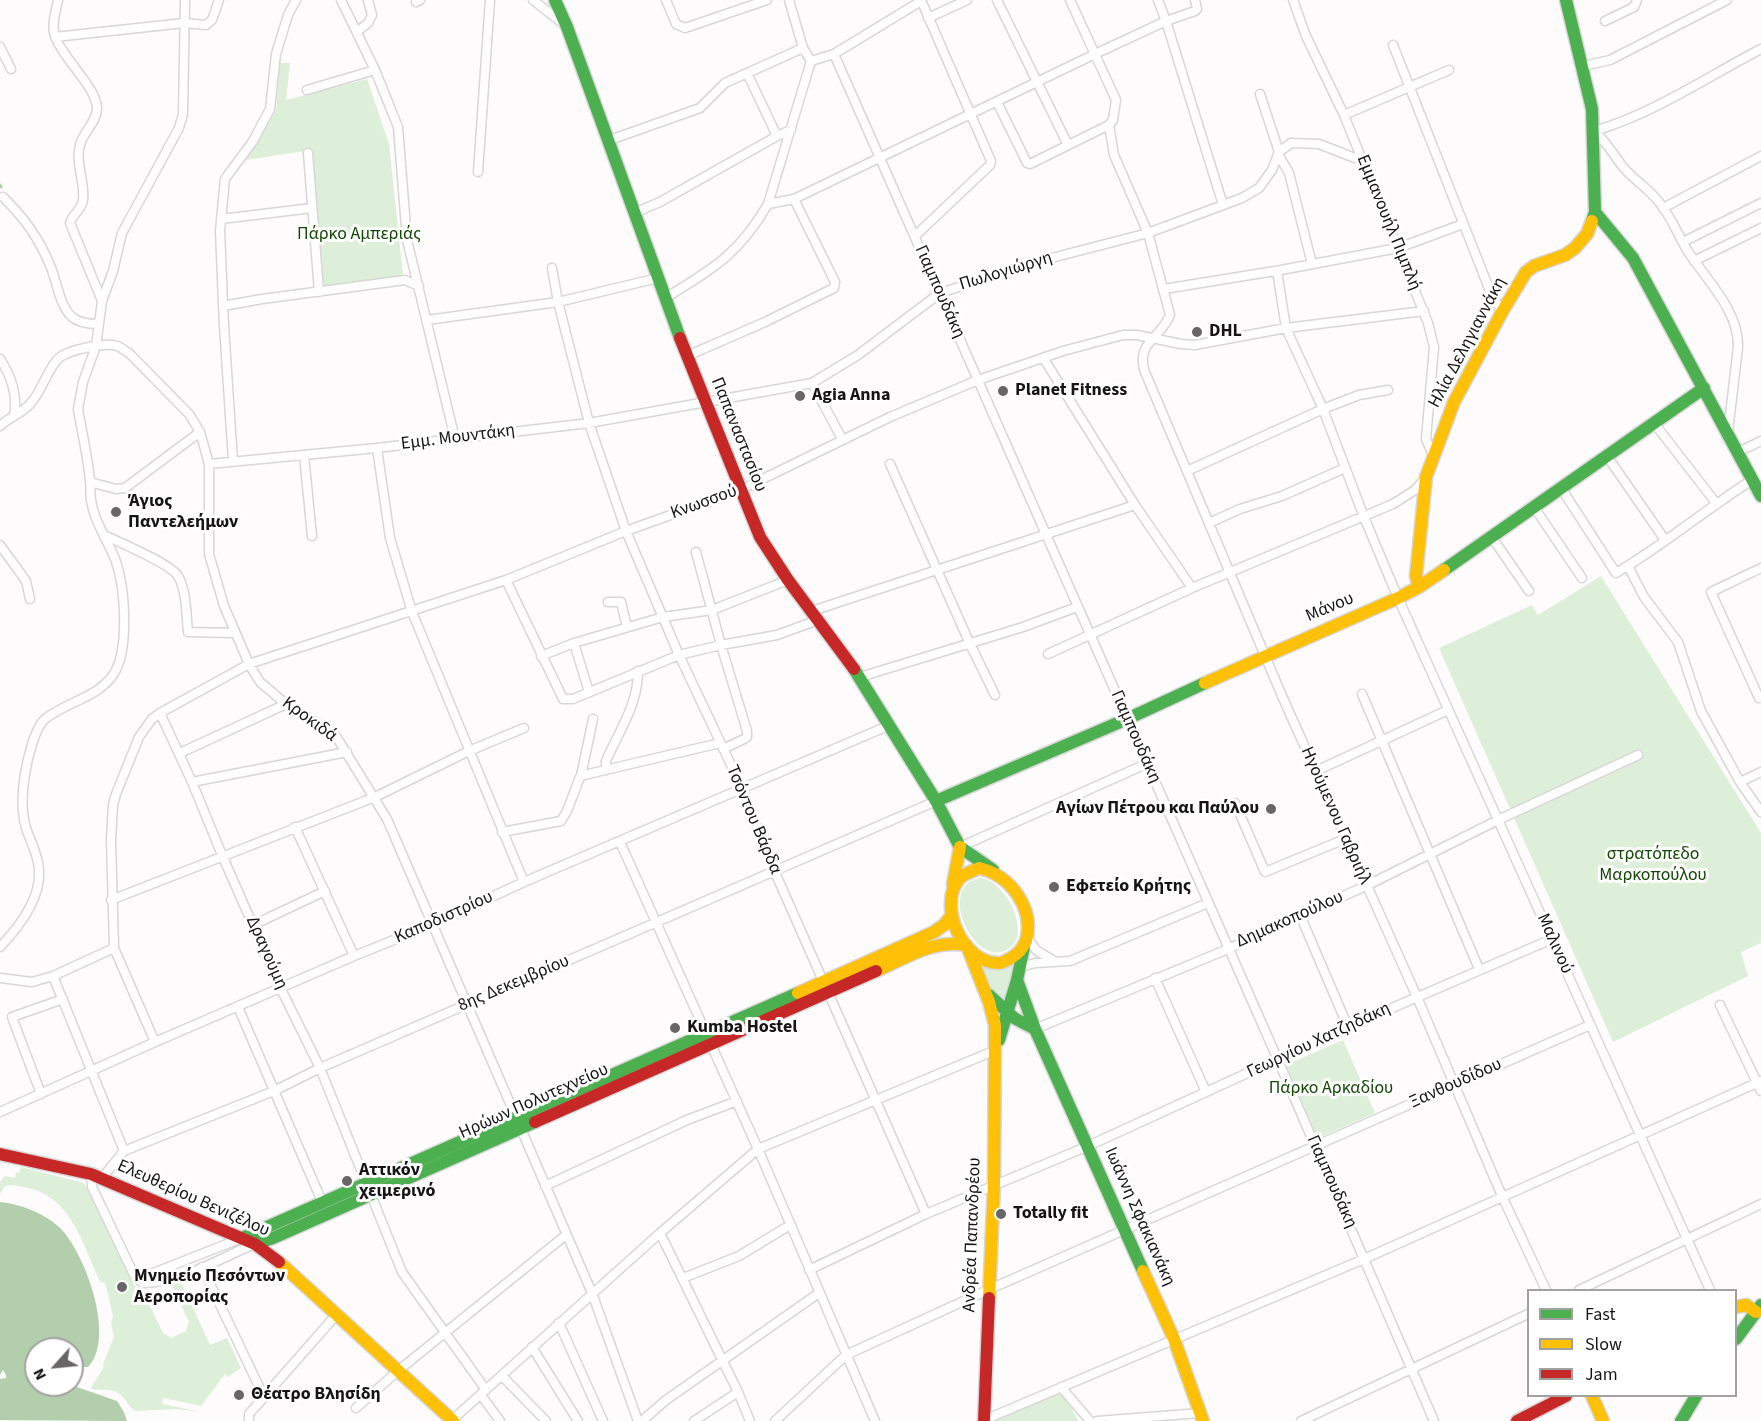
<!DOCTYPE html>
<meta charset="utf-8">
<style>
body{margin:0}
#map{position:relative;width:1761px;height:1421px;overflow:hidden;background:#fdfbfc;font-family:"Source Sans 3",sans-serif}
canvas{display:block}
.legend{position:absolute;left:1527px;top:1289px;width:210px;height:108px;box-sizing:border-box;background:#fff;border:2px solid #a2a1a1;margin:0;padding:8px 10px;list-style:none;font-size:18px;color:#161415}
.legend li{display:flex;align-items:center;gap:12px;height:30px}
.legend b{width:30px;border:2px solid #a2a1a1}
.north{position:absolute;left:24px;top:1337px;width:60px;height:60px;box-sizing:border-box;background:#fff;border:2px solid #a2a1a1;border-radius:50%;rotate:243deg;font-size:16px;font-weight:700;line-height:24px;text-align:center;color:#161415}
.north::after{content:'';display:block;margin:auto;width:21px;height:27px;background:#676566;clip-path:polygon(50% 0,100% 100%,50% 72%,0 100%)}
</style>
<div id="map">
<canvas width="1761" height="1421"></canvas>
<ul class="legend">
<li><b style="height:8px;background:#4caf50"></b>Fast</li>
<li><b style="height:8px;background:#ffc107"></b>Slow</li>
<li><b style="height:8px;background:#c62828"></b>Jam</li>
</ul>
<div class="north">N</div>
</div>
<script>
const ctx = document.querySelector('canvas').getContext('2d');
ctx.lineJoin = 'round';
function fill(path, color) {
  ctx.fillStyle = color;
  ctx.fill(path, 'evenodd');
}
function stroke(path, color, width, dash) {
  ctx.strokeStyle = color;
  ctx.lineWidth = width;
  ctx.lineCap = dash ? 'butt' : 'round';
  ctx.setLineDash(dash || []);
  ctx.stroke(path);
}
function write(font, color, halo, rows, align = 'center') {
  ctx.font = font + ' "Source Sans 3",sans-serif';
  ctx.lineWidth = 6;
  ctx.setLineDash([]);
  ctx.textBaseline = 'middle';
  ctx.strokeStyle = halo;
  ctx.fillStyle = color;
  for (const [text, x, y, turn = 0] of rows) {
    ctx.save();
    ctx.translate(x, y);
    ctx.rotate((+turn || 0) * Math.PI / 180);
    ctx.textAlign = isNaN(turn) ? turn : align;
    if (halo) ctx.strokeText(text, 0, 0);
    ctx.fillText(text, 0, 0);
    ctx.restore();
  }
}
fill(new Path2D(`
 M 280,63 L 290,63 L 286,100 L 367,79 L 389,144 L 403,275 L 324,287 L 311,150 L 246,160 L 276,110 Z
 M 1601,576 L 1761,833 L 1761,943 L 1741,952 L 1748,976 L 1613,1042 L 1439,648 L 1532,605 L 1538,615 Z
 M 979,878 C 1002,879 1023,917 1017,938 C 1015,944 1010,949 1004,951 C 973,964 937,887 979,878 Z
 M 1016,962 L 1007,996 L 1000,999 L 989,988 L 977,963 L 997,968 Z
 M 1343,1040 L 1375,1113 L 1318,1138 L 1286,1065 Z
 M 21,1167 L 84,1183 L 138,1292 L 144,1294 L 163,1333 L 171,1338 L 186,1331 L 189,1322 L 172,1286 L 181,1282 L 210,1345 L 227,1338 L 241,1368 L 228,1377 L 225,1374 L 201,1406 L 163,1398 L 162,1404 L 202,1412 L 176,1409 L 136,1411 C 128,1408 126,1397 118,1393 C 110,1388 100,1391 91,1389 L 93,1384 L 104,1367 L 103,1364 L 114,1337 L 111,1323 L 113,1316 L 105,1282 L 101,1283 C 83,1247 73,1198 28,1188 C 21,1187 13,1184 5,1186 L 0,1194 L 0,1182 L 5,1176 L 15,1178 L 16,1172 L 19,1173 Z
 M 1063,1391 L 1078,1421 L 987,1421 L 988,1420 Z`), '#ddefd8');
fill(new Path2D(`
 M 0,1202 C 20,1204 44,1213 59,1227 C 84,1250 117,1338 88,1367 L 82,1367 L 81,1363 L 76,1364 L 78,1373 L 74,1386 L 117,1401 L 124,1412 L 127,1421 L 0,1420 L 0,1379 L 6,1378 L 6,1375 L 3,1370 L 0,1375 ZM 36,1349 L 72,1349 L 72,1385 L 36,1385 L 29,1372 L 31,1371 L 32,1373 L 36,1374 Z`), '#b3ceac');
stroke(new Path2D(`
 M 0,185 L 1,187`), '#b3ceac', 3);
const street = new Path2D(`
 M 58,0 C 56,11 51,25 55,36 C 62,58 96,86 97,108 C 97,122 83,132 80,145 C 75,163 85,181 83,200 C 82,210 73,213 70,223 L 102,301
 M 341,0 L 375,70 L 398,127 L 407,240 L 455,439
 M 533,0 L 565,25
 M 666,0 L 676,24 L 685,28 L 767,0
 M 789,0 L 803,48 L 811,61
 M 997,0 L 1068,145
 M 1070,0 L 1116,100 L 1113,120 L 1109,125 L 1114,155 L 1148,233 L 1170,315 C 1161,338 1135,343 1145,372 L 1282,696 L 1417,997 L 1502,1196 L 1546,1290
 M 1158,0 L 1166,21 L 1223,205
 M 1293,0 L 1306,36 L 1344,115 L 1428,323 L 1434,347 L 1426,439 L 1433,455
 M 416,2 L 420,0
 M 928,18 L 967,0
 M 1605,21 L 1634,7 L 1637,0
 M 358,31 L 368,23 L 372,15 L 368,0
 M 55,37 L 184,23 L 206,25 L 212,20 L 219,0
 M 1393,45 L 1490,291 L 1502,312
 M 0,47 L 11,69
 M 834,54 L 1278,1060 L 1434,1421
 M 811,61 L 834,54 L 921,1
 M 1583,66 L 1610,60 L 1727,0
 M 747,73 L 777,136
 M 307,90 L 375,70
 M 1260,94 L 1279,152
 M 997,102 L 1027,163 L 1030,164 L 1109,125
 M 1344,115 L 1449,70
 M 1594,131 C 1606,141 1613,154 1623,167 C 1634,180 1649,189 1659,202 C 1671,216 1678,235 1687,250 C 1706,280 1739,310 1738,347 L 1728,432
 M 1594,131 C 1653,114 1707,77 1761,49
 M 607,141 L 700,108 L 725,83 L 803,48
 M 308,153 L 319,292
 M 1278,154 L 1289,173 L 1312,264
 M 478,172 L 490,0
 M 3,197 C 25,219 38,237 50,265 C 57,281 59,305 72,317 C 79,323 89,324 98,324
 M 768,204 L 794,199 L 1095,54 L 1166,21 L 1195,11 L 1197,9 L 1195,0
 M 1663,208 L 1761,156
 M 634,213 L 660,202 L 777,136 L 791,130
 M 221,219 L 312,208
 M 915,236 L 990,165 L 991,161 L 921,0
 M 1683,242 L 1761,203
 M 1694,261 L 1761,228
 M 552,268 L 558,302 L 589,423 L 626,531 L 679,655 L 742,788 L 774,870 L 926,1214
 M 1277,271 L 1286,328 L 1323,409 L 1364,517 L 1398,598 L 1710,1290
 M 1164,289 L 1281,270 L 1398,248 L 1463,224
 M 667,297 C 714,268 739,254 768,204 L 811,61
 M 223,306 L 262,299 L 405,280 L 419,286
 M 427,320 L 558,302 L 658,278
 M 687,356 L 765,322 L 834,288 L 835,282 L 794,199
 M 0,359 C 11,375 18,396 14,415
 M 1044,359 L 1135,505 L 1192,588
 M 812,383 L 842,439
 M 1654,423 L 1716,503
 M 0,426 C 9,417 21,414 30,404 C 43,390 47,369 59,358 C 68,350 105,342 117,346 C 121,347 125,351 129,353 L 189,414 L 200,432 L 209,464 L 209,554 L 224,606 L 249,664 L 260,682 L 286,704 L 334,733 L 387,819 L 592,1293 L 638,1421
 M 377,448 L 390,538 L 412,612 L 524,882
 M 1738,452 L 1761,441
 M 304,455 L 312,536
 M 1607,456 L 1665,540
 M 233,461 L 224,326 L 220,231 L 225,179 L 253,141 L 270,109 L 276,54 L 288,15 L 296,0
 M 209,464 L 377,448 L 589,423 L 812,383 L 858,355 L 940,293 L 1040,261 L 1148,233 L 1242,198 L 1259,188 L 1272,170 L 1279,152 L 1291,143 L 1319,144 L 1355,158 L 1360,156
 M 890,464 L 970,644 L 995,695
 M 1187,471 L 1323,409 L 1359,395 L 1388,390
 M 90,482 L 116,489 L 125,488 L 200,432
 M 1561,488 L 1616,573 C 1664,545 1706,509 1752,480
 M 1534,507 L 1582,578
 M 1209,523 L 1240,509 L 1282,496 L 1345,468
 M 104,535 C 119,542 171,564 178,576 C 187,592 186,614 188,632 L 234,633
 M 1491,536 L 1529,591
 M 0,545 L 26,581 L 30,599
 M 696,552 L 721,645 L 747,731 L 747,737 L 744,739 L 723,749
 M 1628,566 L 1644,597 L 1678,642 L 1701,711 L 1740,782 L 1761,812
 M 1761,568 L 1711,592 L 1759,698 L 1761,697
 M 506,580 L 563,699 L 573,699 L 679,655 L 721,645 L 777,635 L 818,620
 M 608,602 L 621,602 L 627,627
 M 812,611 L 1135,505
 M 574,643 L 589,692
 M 1048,654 L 1192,588 L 1393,504 L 1415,490 L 1426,477
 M 541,656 L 574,643 L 663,617 L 712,610 L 788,580
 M 860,677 L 1023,627 L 1077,607
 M 1362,694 L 1479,969
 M 160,713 L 192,782 L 222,855 L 281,989 L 320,1068 L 402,1272 L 486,1390
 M 180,753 L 286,704
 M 606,770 L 606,761 C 619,731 638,705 638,671
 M 1316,771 L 1448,710
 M 581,776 L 593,719
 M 192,782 L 347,752
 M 1740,782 L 1761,772
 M 1235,803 L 1265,872 L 1345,839
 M 295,827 L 354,956
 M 502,832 L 561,821 L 567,811 L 580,777 L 584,775 L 720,743
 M 620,842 L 758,1149 L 875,1421
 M 960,847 L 1146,764
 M 111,900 L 375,797 L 469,751 L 524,728
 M 1300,915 L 1348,1027
 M 253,925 L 325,891
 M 1027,937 L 1036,950 L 1054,961
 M 0,947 C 20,926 45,894 38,863 C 36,851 30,840 26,828 C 21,811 22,792 25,774 C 27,761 35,727 45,719 C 66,702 97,698 113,675 C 130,650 125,586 115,559 C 107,539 94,521 91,500 C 90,494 91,487 90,481 C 88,457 82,433 78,409 L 83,382 L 96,346 L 102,301 L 113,271 L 122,233 L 179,128 L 183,114 L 185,0
 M 1021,967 L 1035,963 L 1070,961 L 1208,903
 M 53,976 L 124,1151
 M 0,978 L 32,982 L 53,976 L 114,948
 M 1155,978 L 1206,1092
 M 1720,1005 L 1761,1091
 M 238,1007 L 323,1204
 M 1035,1029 L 1228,949 L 1300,915 L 1366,886 L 1498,820 L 1638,755
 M 155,1042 L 114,948 L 111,840 L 113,805 L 116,794 L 139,737 L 152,719 L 160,713 L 249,664 L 506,580 L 626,531 L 740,490 L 890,417 L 978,380 L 1063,351 L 1123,335 L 1137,335 L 1181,344 L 1195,345 L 1286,328 L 1424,311
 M 41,1094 L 12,1017 L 63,999
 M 0,1112 L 155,1042 L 354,956 L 431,925 L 524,882 L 890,725
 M 91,1174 L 92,1187 L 135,1277 L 143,1283
 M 102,1178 L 124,1151 L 274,1091 L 320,1068 L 936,801
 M 545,1186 L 687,1120 L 737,1101
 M 660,1233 L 738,1392 L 750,1421
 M 202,1267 L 264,1397
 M 809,1270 L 926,1214 L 1088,1146 L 1348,1027 L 1552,939
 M 683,1278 L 739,1256 L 790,1225
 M 143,1283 C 182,1283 219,1258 255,1244
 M 143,1283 L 153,1273 L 242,1238
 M 1579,1290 L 1761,1204
 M 559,1323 L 603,1421
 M 532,1347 L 578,1421
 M 502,1376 L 546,1421
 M 1061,1387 L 1090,1421
 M 481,1395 L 500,1421
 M 356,1408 L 399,1370 L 566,1235
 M 249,1421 L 249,1414 L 264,1397 L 337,1314
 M 451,1421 L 660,1233 L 758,1149 L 996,1050
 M 642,1421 L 666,1400 L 819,1293
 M 694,1421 L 738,1392
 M 775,1421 L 846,1355 L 990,1289 L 1590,1025
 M 982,1421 L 1364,1259 L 1761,1081
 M 1097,1421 L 1200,1413
 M 1301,1421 L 1528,1314`);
const fast = new Path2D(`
 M 555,0 L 567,27 L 680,338
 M 1566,0 L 1592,109 L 1595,212 L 1592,221
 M 1595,212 L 1633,258 L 1761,496
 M 1444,570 L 1704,388
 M 854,669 L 936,801 L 960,847 L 993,870
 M 936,801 L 1127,719 L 1205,683
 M 1017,980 L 1035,1029 L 1143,1271
 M 989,995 L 1014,1018 L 1035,1029
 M 999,1040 L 1017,980 L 1024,947
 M 242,1238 L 798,993
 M 255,1244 L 273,1238 L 535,1122
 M 1736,1339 L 1761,1305
 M 1681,1421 L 1696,1396`);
const slow = new Path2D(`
 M 1419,587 L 1416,576 L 1426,477 L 1454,402 L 1502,312 L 1526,272 L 1534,266 L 1565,255 L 1575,248 L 1587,234 L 1592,221
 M 1205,683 L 1398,598 L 1419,587 L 1444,570
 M 979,868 C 1010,875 1035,908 1026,941 C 1023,948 1018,954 1011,958 C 1007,960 1003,963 999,963 C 963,964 937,906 959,879 C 963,874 973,871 979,868 Z
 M 953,884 L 960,847
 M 967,946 L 989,1002 L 995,1025 L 994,1184 L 989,1298
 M 876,971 C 906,958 933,939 966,945
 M 798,993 L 934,932 L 944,925 L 952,915
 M 279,1262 L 453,1421
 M 1143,1271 L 1174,1339 L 1203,1421
 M 1736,1307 L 1746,1305 L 1756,1312
 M 1592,1396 L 1603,1421`);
const jam = new Path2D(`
 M 680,338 L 760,537 L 788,580 L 854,669
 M 535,1122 L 876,971
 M 0,1154 L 91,1174 L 255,1244 L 279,1262
 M 984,1421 L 989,1298
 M 1517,1421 L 1566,1396`);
stroke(street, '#d8d6d7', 11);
stroke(fast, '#d8d6d7', 15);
stroke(slow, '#d8d6d7', 15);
stroke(jam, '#d8d6d7', 15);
stroke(street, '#fffeff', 8);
stroke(fast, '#4caf50', 12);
stroke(slow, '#ffc107', 12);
stroke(jam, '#c62828', 12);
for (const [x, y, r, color] of [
 [1197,332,6,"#676566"],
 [1003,391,6,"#676566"],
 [800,396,6,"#676566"],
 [116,512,6,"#676566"],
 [1271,809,6,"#676566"],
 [1054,887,6,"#676566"],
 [675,1028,6,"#676566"],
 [347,1181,6,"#676566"],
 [1001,1214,6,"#676566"],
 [122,1287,6,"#676566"],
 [239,1395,6,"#676566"]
]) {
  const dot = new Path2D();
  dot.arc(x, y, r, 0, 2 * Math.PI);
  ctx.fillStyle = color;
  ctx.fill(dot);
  stroke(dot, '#fff', 2);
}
write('18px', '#161415', '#fff', [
 ["Εµµανουήλ Πιµπλή",1388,223,68],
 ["Πωλογιώργη",1006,272,-17],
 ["Γιαμπουδάκη",939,292,66],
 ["Ηλία ∆εληγιαννάκη",1468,343,-62],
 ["Παπαναστασίου",738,435,68],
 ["Εμμ. Μουντάκη",458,438,-7],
 ["Κνωσσού",704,503,-20],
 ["Μάνου",1330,608,-23],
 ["Κροκιδά",309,720,36],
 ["Γιαμπουδάκη",1135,737,66],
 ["Ηγούμενου Γαβριήλ",1335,816,66],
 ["Τσόντου Βάρδα",753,820,67],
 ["Καποδιστρίου",444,918,-24],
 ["Δημακοπούλου",1290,920,-24],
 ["Μαλινού",1554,944,66],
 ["Δραγούμη",266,953,66],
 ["8ης Δεκεμβρίου",514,984,-23],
 ["Γεωργίου Χατζηδάκη",1319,1041,-25],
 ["Ξανθουδίδου",1456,1084,-24],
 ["Ηρώων Πολυτεχνείου",534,1102,-24],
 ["Γιαμπουδάκη",1331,1182,66],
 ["Ελευθερίου Βενιζέλου",193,1199,24],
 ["Ιωάννη Σφακιανάκη",1139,1217,66],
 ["Ανδρέα Παπανδρέου",973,1235,-88]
]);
write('18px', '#144805', '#fff', [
 ["Πάρκο Αμπεριάς",359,235],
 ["στρατόπεδο",1653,855],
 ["Μαρκοπούλου",1653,876],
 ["Πάρκο Αρκαδίου",1331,1089]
]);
write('bold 18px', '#161415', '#fff', [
 ["DHL",1209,332],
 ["Planet Fitness",1015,391],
 ["Agia Anna",812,396],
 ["Άγιος",128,502],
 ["Παντελεήμων",128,523],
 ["Αγίων Πέτρου και Παύλου",1259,809,"right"],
 ["Εφετείο Κρήτης",1066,887],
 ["Kumba Hostel",687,1028],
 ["Αττικόν",359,1171],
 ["χειμερινό",359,1192],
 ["Totally fit",1013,1214],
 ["Μνημείο Πεσόντων",134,1277],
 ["Αεροπορίας",134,1298],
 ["Θέατρο Βλησίδη",251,1395]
], 'left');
</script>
